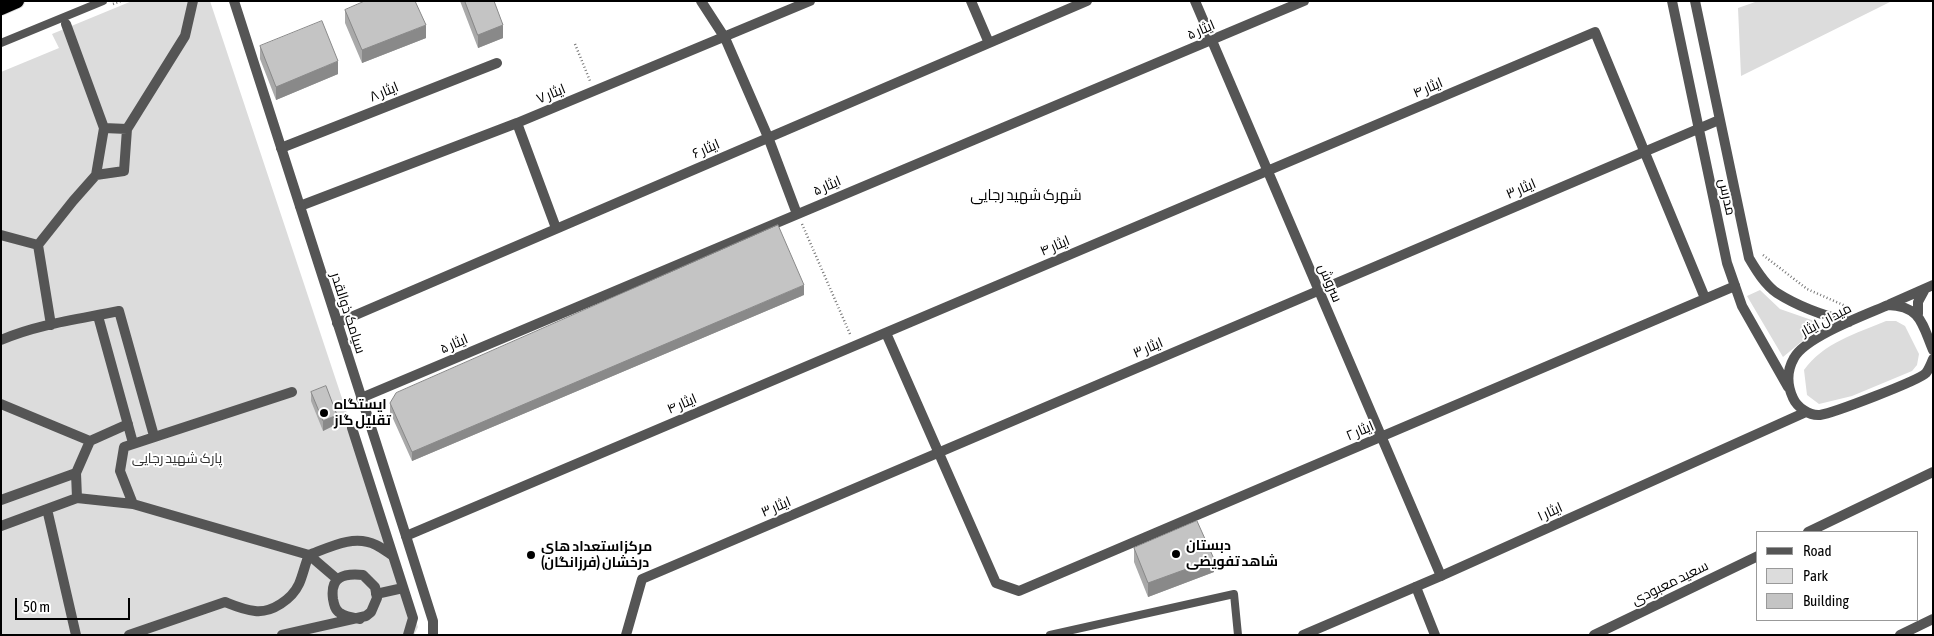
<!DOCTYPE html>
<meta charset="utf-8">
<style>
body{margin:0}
#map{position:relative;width:1934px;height:636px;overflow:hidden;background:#fff;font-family:"Asap Condensed",sans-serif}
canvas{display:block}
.frame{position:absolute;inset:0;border:2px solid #000;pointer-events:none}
.legend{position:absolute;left:1756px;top:531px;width:162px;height:90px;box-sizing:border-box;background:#fff;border:1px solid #999;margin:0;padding:6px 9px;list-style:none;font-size:15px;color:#000}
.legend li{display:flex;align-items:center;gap:10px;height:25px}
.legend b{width:25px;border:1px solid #999}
.scale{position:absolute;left:15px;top:598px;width:115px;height:22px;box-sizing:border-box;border:2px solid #000;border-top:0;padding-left:6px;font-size:15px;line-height:18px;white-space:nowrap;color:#000;-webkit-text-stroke:4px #fff;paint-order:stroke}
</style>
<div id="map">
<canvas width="1934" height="636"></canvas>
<div class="frame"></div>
<ul class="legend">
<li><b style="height:6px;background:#555"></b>Road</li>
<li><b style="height:14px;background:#dcdcdc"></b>Park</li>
<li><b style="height:14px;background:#c4c4c4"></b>Building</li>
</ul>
<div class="scale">50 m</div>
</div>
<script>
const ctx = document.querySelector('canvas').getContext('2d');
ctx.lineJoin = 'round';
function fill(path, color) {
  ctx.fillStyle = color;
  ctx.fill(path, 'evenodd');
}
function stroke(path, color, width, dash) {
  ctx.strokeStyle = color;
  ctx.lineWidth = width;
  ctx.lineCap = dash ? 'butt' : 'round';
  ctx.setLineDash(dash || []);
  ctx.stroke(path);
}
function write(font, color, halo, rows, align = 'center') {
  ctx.font = font + ' "Asap Condensed",Cairo,sans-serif';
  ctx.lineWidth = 4;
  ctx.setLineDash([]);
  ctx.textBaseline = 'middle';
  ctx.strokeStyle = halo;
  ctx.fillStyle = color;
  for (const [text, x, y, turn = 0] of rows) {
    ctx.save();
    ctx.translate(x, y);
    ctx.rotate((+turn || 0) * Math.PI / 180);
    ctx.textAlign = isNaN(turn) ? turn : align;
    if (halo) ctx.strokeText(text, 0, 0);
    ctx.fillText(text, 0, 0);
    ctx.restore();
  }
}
fill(new Path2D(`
 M 132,1 L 210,1 L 418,627 L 414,635 L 1,635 L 1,72 L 59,48 L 52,34 Z
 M 1758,1 L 1892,1 L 1741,76 L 1738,8 Z
 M 1760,290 L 1780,309 L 1823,324 L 1783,357 L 1747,296 Z
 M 1886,321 L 1896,321 L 1905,326 L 1919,354 L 1917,365 L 1912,371 L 1852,396 L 1819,404 L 1807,395 L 1804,370 C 1823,343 1857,333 1886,321 Z`), '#dcdcdc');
const trunk = new Path2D(`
 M 1,8 L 17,1`);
stroke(trunk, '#dbdbdb', 16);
stroke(new Path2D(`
 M 113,4 L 121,1
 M 575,44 L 590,81
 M 802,224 L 850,334
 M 1763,255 L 1807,289 L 1850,308`), '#777', 2.5, [1, 2.5]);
stroke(new Path2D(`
 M 1,43 L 103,1
 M 1050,635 L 1234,594 L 1238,635`), '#555', 8);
stroke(new Path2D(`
 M 104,128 L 127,129
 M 96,175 L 124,171 L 127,129 L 185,36 L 193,1
 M 1,235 L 38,245
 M 98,316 L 133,443
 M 51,325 L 38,245 L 73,201 L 96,175 L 104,128 L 66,24
 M 1,340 C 38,324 80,319 119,311 L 154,436
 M 1,404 L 90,441
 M 128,424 L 90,441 L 76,473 L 77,498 L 133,504 L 309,555 L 337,579
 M 352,428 L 413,618 L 408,635
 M 1,500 L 76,473
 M 133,504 L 120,471 L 124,447 L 292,392
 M 47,509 L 76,635
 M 1,526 L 77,498
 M 376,594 L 403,588
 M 129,635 L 225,602 C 235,606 244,610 255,611 C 272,613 292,599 299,584 C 303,575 305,564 309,555 C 330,547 354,534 376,545 C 382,548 387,552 393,556
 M 282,635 L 366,616 L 371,612 L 377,598 L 375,587 L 363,575 C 343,573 330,577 333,599 C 334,605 335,610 340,613 C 345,617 354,618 360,619`), '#555', 10);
stroke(new Path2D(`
 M 701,1 L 725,38 L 768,137 L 797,214
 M 971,1 L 989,43
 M 1195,1 L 1441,576
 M 517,123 L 556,228
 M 281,148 L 497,63
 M 300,206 L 517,123 L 810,1
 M 337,323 L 1087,1
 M 886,333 L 996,583 L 1019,591 L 1735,286
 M 361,398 L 1304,1
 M 1808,532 L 1933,472
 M 406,536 L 1595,32 L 1705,298
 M 1416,587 L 1435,635
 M 1594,635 L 1758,556
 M 1900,635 L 1933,619`), '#555', 10);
stroke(new Path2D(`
 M 234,1 L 406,536 L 433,621 L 433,635
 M 1672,1 L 1727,263 L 1742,306 L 1788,387
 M 1695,1 L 1749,258 C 1756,270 1765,285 1777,293 C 1799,307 1825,316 1849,322
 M 1890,304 L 1933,285
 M 1918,314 L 1918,302 L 1925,289
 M 1933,350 C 1922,324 1921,306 1888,305 C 1865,315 1805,337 1794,358 C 1786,372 1787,385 1793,398 C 1797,407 1809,416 1820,415 C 1833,413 1918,381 1926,373 C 1929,369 1931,364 1933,359
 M 626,635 L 642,579 L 1719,120
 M 1303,635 L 1441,576 L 1806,412`), '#555', 10);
stroke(trunk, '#000', 14);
fill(new Path2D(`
 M 460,1 L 494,1 L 503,38 L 478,48 Z
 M 345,10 L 426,38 L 362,63 L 345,23 Z
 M 260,46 L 338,74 L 276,100 L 260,59 Z
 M 804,295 L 412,461 L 390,412 L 390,403 Z
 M 311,392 L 337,424 L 323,431 L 311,401 Z
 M 1134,548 L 1214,572 L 1148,597 L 1134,562 Z`), '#a9a9a9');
fill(new Path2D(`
 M 426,25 L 426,38 L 362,63 L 362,50 Z
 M 503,25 L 503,38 L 478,48 L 478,35 Z
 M 338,61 L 338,74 L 276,100 L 276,87 Z
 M 804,285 L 804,295 L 412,461 L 412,452 Z
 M 337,415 L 337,424 L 323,431 L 323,421 Z
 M 1214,559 L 1214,572 L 1148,597 L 1148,583 Z`), '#898989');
const building = new Path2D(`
 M 365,1 L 415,1 L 426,25 L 362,50 L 345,10 Z
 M 465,1 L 494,1 L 503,25 L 478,35 Z
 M 322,21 L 338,61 L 276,87 L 260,46 Z
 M 778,225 L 804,285 L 412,452 L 390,403 L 396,393 Z
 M 326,386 L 337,415 L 323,421 L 311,392 Z
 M 1197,521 L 1214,559 L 1148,583 L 1134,548 Z`);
fill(building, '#c4c4c4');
stroke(building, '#898989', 1);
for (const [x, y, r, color] of [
 [324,413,5,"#000"],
 [1176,554,5,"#000"],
 [531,555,5,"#000"]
]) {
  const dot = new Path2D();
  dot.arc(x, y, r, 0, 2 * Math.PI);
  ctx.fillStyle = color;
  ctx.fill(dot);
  stroke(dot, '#fff', 2);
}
write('14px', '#000', '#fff', [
 ["ایثار ۵",1201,30,-23],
 ["ایثار ۴",1428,88,-23],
 ["ایثار ۸",384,92,-22],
 ["ایثار ۷",551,94,-22],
 ["ایثار ۶",706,149,-23],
 ["ایثار ۵",827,186,-23],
 ["ایثار ۳",1521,189,-23],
 ["مدرس",1727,197,78],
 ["ایثار ۴",1055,246,-23],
 ["سروش",1330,283,67],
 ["سیامک ذوالقدر",348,313,72],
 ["میدان ایثار",1826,320,-28],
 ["ایثار ۵",454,344,-23],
 ["ایثار ۳",1148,348,-23],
 ["ایثار ۴",682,404,-23],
 ["ایثار ۲",1360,431,-23],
 ["ایثار ۳",776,507,-23],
 ["ایثار ۱",1550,512,-24],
 ["سعید معبودی",1670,583,-26]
]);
write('bold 14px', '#000', '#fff', [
 ["ایستگاه",334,405],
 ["تقلیل گاز",334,421],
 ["دبستان",1186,546],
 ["شاهد تفویضی",1186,562],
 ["مرکزاستعداد های",541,547],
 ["درخشان (فرزانگان)",541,563]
], 'left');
write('14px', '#333', '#fff', [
 ["پارک شهید رجایی",177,459]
]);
write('15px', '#000', '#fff', [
 ["شهرک شهید رجایی",1026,195]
]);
</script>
